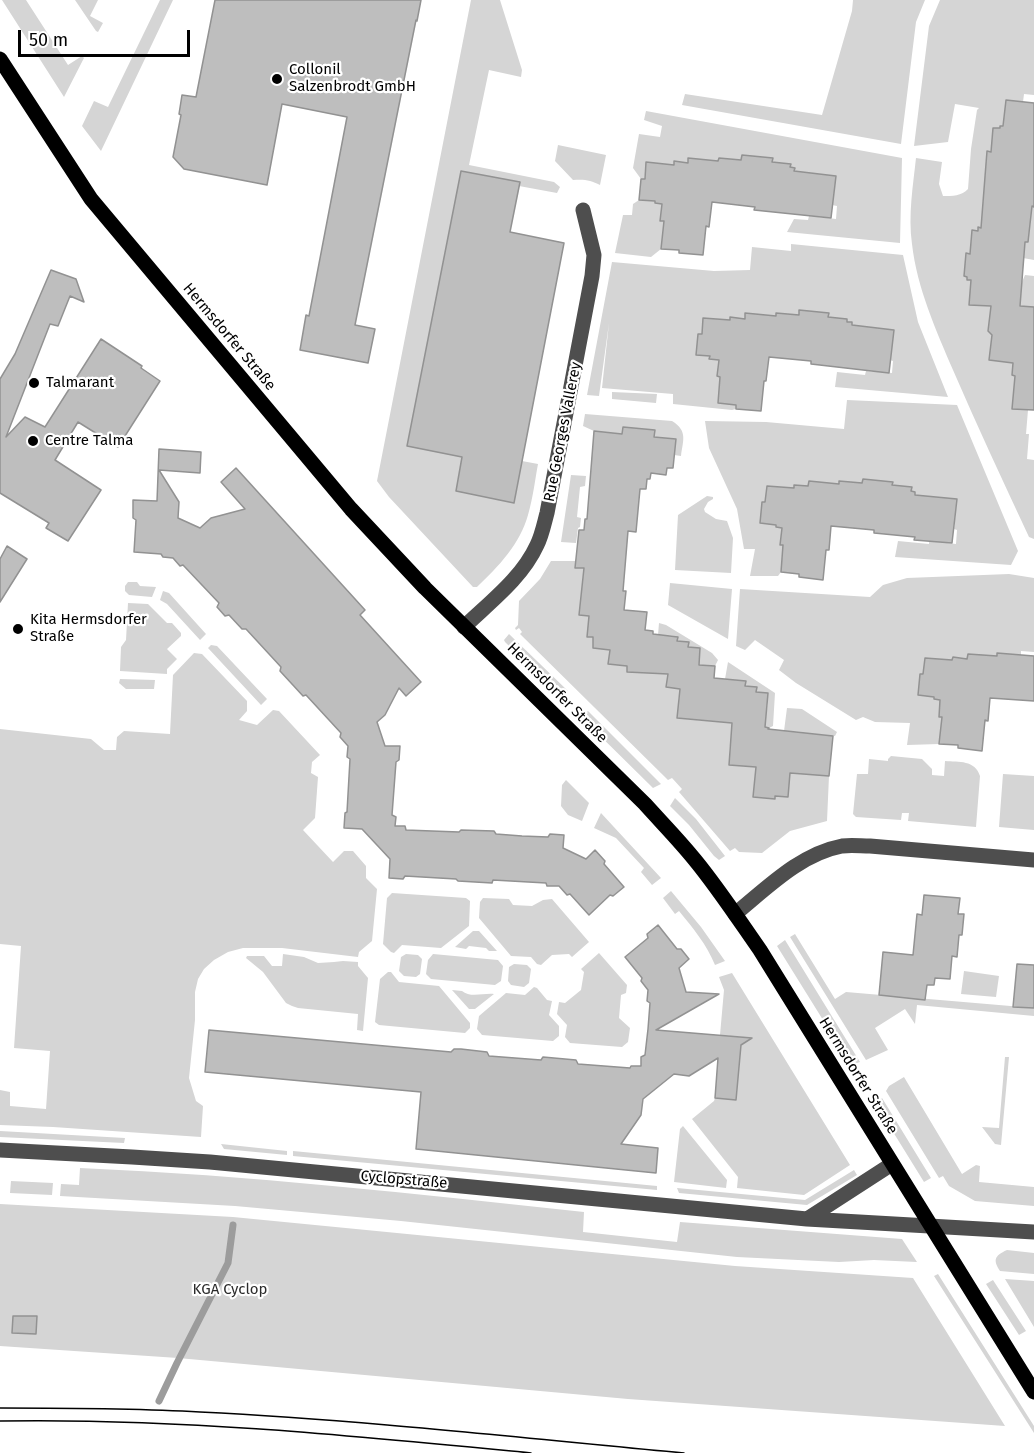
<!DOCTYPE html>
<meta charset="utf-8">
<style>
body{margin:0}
#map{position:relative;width:1034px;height:1453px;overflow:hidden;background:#fff;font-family:"Fira Sans",sans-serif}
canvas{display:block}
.scale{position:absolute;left:18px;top:30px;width:172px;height:27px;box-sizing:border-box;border:3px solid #000;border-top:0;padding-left:8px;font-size:18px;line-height:21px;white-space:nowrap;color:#000;-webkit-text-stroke:4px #fff;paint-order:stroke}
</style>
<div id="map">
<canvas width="1034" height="1453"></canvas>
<div class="scale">50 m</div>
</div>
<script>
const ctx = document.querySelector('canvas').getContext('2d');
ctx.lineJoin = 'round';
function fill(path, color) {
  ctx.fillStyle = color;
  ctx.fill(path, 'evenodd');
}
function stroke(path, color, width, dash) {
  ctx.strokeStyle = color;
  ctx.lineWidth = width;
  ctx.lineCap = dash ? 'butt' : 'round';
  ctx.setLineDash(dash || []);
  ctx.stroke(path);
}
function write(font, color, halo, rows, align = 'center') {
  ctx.font = font + ' "Fira Sans",sans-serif';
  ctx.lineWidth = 4.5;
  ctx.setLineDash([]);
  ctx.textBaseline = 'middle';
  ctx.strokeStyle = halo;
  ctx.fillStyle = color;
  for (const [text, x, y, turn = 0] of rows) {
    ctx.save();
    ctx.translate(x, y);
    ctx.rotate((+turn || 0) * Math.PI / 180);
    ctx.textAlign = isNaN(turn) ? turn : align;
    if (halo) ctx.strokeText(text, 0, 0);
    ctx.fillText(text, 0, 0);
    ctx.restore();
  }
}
fill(new Path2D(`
 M 2,0 L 26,0 L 68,65 L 82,56 L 84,58 L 64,97 Z
 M 75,0 L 98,0 L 90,16 L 103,23 L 98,32 L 96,31 Z
 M 160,0 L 173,0 L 101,151 L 82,126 L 94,101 L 108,107 Z
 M 471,0 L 500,0 L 522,70 L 521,77 L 489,70 L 469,165 L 554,182 L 560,187 L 557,193 L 519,186 L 519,182 L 461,171 L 408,445 L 462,457 L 456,491 L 513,502 L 522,461 L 538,464 C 535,480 533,498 528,515 C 520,544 499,566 477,587 L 473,587 L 389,497 L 377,481 Z
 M 853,0 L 925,0 L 916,22 L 901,144 L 682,105 L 685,94 L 822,115 L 852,11 Z
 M 940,0 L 1034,0 L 1034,95 L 1024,94 L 1023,102 L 1006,100 L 1003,126 L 1000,126 L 1000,128 L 993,128 L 991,152 L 988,151 L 981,228 L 978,227 L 978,231 L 972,230 L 970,254 L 967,253 L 964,276 L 967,277 L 967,280 L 971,280 L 969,304 L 991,306 L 988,331 L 992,335 L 990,360 L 1009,362 L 1014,361 L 1015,376 L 1012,408 L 1028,410 L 1026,434 L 1029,434 L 1027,459 L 1034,460 L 1034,539 L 1029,537 C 1003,481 977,426 953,370 C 936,330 917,288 912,244 C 908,215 913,186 916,158 L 942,162 L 939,184 L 943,196 C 952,196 962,196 968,189 L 971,149 L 977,110 L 979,108 L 955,104 L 948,142 L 914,146 L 929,26 Z
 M 646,111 L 902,158 L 900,243 L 787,232 L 794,219 L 808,220 L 809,216 L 836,219 L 837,206 L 832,205 L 836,176 L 794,171 L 795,168 L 790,167 L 790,164 L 772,162 L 773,159 L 741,160 L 719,158 L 718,161 L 689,158 L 688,163 L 674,161 L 674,165 L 647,162 L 645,179 L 641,179 L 633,168 L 639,134 L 660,137 L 662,126 L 644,120 Z
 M 558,145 L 606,155 L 600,185 C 591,180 584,179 573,180 L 555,161 Z
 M 639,200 L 655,201 L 655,203 L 662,204 L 660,221 L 664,221 L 661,249 L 651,257 L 615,253 L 623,215 L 632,215 L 633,204 Z
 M 1029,206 L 1034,207 L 1034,260 L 1023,258 L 1025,242 L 1028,241 L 1031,218 Z
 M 791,244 L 903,255 L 918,322 L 948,397 L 835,387 L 837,372 L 865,375 L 866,371 L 892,373 L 893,361 L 890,360 L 852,325 L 852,322 L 847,322 L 847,319 L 828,317 L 799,311 L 799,315 L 745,319 L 731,317 L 730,320 L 703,318 L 702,334 L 710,359 L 719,360 L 717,376 L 720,377 L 718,403 L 736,405 L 736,409 L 732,410 L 673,404 L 673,394 L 602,388 L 609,323 L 599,396 L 587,395 L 612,262 L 714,271 L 750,270 L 752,247 L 791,251 Z
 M 1025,275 L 1034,276 L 1034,307 L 1023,306 L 1022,309 L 1015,309 L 1022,282 Z
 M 612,392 L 657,394 L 656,403 L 612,399 Z
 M 847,400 L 957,405 L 1018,551 L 1011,565 L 895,557 L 898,541 L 929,544 L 929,541 L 956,544 L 957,530 L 954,529 L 957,499 L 915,495 L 915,492 L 911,491 L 912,487 L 892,485 L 892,482 L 863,479 L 862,483 L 839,484 L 809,481 L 808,486 L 794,485 L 794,488 L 765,502 L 760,523 L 776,525 L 776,527 L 782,528 L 780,545 L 783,545 L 781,572 L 778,576 L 750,576 L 755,549 L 744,549 L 737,509 L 709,448 L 705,421 L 766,422 L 844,429 Z
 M 585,414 L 672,421 C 688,431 683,440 681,456 L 674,455 L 622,439 L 610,433 L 594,431 L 583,426 Z
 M 571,475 L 586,476 L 585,486 L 580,487 L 577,517 L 581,518 L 580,527 L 578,528 L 576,543 L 561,542 Z
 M 707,496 L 713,497 L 713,499 L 708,502 L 704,509 L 705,512 L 716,519 L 727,521 L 733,538 L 731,573 L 675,570 L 678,515 Z
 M 551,561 L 576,561 L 576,568 L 584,568 L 579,615 L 589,616 L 588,637 L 593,637 L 593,648 L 610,650 L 608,664 L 627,666 L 627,672 L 668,674 L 667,687 L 684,689 L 679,696 L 677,718 L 706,721 L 735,719 L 730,744 L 729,764 L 749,767 L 760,763 L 775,796 L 788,797 L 790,773 L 829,776 L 827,821 L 790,831 L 762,853 L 739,852 L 735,848 L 730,851 L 679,792 L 682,789 L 672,778 L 668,780 L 520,634 L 522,632 L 519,628 L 516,630 L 515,628 L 518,625 L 519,601 L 540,579 Z
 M 1009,574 L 1034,578 L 1034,652 L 1021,651 L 1021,655 L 998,653 L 997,656 L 968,654 L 967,659 L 953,658 L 952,660 L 923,674 L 918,695 L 934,697 L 934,699 L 940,700 L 939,717 L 942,717 L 939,744 L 907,745 L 910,723 L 875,722 L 863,717 L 856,720 L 796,683 L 779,670 L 784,660 L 755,640 L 745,650 L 736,646 L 740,589 L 870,597 L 883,585 L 907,578 Z
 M 128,582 L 137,582 L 140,586 L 156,587 L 152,597 L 129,595 L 125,591 L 125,586 Z
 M 670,583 L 732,589 L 728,639 L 668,605 Z
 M 163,591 L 169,593 L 206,634 L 200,640 L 167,604 L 160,600 Z
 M 128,603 L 148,604 L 167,623 L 172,623 L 181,633 L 181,636 L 167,649 L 177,659 L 167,669 L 167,674 L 120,671 L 121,647 L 126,640 Z
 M 659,623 L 666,625 L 712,653 L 718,660 L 715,666 L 699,665 L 700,648 L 688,647 L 688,642 L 677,641 L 677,636 L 658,635 Z
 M 509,634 L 568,691 L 561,697 L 505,642 L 504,640 Z
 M 211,645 L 217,646 L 267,699 L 261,705 L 208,648 Z
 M 194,653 L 202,654 L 247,701 L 247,711 L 239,720 L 257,725 L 273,710 L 279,711 L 320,755 L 312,762 L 311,773 L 318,777 L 315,818 L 303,830 L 333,862 L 344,851 L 353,851 L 366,866 L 366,878 L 377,889 L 372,941 L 359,952 L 358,957 L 282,948 L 243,948 L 228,952 L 214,960 L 204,969 L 198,979 L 195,992 L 195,1020 L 189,1078 L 196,1101 L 203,1106 L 201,1137 L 53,1127 L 0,1125 L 0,1090 L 10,1092 L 10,1106 L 46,1109 L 50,1051 L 14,1048 L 21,946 L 0,944 L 0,729 L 91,739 L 104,750 L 116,750 L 117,737 L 124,731 L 170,734 L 173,675 Z
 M 728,662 L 775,693 L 773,726 L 769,728 L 763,727 L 767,711 L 768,693 L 756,692 L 757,687 L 745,686 L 746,681 L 725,679 Z
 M 120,679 L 155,680 L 154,689 L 126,689 L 119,683 Z
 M 787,708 L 802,709 L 837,732 L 835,736 L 815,734 L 814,739 L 802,732 L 784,731 Z
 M 588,711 L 661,784 L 653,788 L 581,717 Z
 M 891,756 L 922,759 L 932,769 L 932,775 L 944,776 L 945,761 C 959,762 975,760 980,776 L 976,827 L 908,821 L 909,813 L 902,813 L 901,820 L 856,817 L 853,814 L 857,774 L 868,774 L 869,759 L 888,761 L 888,759 Z
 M 1003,774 L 1034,776 L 1034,830 L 999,827 Z
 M 566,780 L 589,803 L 582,821 L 568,815 L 561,806 L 562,785 Z
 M 675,798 L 696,819 L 725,856 L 719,860 L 714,856 L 689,825 L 670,806 Z
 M 601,813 L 661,878 L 652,885 L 641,872 L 644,868 L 616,838 L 594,828 Z
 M 671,891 L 701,927 L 725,961 L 715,965 C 707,945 693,928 679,911 L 675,914 L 663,898 Z
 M 392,893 L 466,898 L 470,901 L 469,926 L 441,948 L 402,945 L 394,953 L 391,952 L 383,944 L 387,898 Z
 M 483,898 L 509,899 L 513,905 L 532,906 L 543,900 L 552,899 L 589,942 L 572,957 L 569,954 L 552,955 L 541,965 L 537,964 L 531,957 L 511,956 L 479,918 L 480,902 Z
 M 473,931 L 479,931 L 497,951 L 489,951 L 486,948 L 469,946 L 466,949 L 455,947 Z
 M 795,934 L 835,999 L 846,992 L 1034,1008 L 1034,1016 L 917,1005 L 915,1024 L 905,1009 L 875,1028 L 888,1050 L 866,1060 L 790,937 Z
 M 785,940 L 860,1062 L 851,1065 L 777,946 Z
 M 599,953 L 627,985 L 626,993 L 621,995 L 619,1018 L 630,1028 L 628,1042 L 622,1047 L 570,1043 L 565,1037 L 567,1025 L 557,1014 L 559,1002 L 565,1003 L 581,990 L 584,972 L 581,969 Z
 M 283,954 L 304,957 L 318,963 L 334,962 L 343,961 L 358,962 L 358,966 L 368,978 L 363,1031 L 357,1030 L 358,1014 L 298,1008 L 292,1006 L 286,1003 L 263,972 L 246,958 L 247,956 L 264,956 L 272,966 L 282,966 Z
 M 406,954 L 418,955 L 422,959 L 420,974 L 416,977 L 404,976 L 399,971 L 401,957 Z
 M 433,954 L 498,960 L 503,966 L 501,981 L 495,985 L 431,979 L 426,974 L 428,960 Z
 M 514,964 L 527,965 L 531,969 L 529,983 L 524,987 L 511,985 L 508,981 L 509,967 Z
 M 964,971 L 999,976 L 996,997 L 961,994 Z
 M 388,972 L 391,972 L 399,982 L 439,986 L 470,1023 L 470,1028 L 465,1033 L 379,1025 L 375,1022 L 380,979 Z
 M 732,973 L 850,1165 L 804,1195 L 737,1188 L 738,1177 L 692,1119 L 714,1101 L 715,1098 L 736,1100 L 741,1037 L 720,1035 L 724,990 L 719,977 Z
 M 534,987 L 537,988 L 547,1000 L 552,1001 L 549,1015 L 559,1026 L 559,1036 L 553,1041 L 482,1035 L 477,1029 L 479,1016 L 506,993 L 525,995 Z
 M 452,990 L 462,991 C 470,998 483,993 494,994 L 475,1009 L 469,1009 Z
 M 1005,1057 L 1009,1057 L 1001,1145 L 995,1144 L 982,1127 L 999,1128 Z
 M 904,1077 L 962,1174 L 976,1165 L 980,1166 L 979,1182 L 1034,1187 L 1034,1206 L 975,1201 L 949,1186 L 943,1176 L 939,1178 L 886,1091 L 889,1086 Z
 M 882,1098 L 931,1178 L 924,1182 L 877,1106 Z
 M 683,1126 L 727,1180 L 726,1188 L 674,1182 L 680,1129 Z
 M 0,1131 L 125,1138 L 124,1143 L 0,1137 Z
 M 221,1144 L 287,1151 L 287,1155 L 224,1149 Z
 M 293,1151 L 657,1186 L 657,1190 L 293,1156 Z
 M 80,1168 C 249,1175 416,1194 584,1212 L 583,1232 L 677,1242 L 680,1222 L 902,1239 L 917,1262 L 874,1260 L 839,1262 L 737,1257 L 401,1221 L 235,1206 L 60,1196 L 61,1184 L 79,1185 Z
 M 854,1170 L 857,1175 L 807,1205 L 679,1193 L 677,1188 L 805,1200 Z
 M 11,1181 L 53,1183 L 52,1195 L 10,1193 Z
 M 0,1204 L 233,1217 L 735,1266 L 913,1278 L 1005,1426 L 628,1399 L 178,1358 L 0,1346 Z
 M 1007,1250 L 1034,1253 L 1034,1274 L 1000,1271 C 993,1260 994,1256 1007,1250 Z
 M 938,1274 L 1034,1426 L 1034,1433 L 934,1276 Z
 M 1005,1279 L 1034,1281 L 1034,1327 Z
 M 993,1280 L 1026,1331 L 1019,1335 L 986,1284 Z`), '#d5d5d5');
stroke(new Path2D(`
 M 159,1401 L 177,1363 L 228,1263 L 233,1225`), '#9c9c9c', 7);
const building = new Path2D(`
 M 215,0 L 421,0 L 417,21 L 416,20 L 355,325 L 375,329 L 368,363 L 300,350 L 306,315 L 309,316 L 347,117 L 282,104 L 267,185 L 184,169 L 173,157 L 181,115 L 179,114 L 182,95 L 196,97 Z
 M 1006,100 L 1034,103 L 1034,207 L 1032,206 L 1028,242 L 1025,242 L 1020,306 L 1034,307 L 1034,410 L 1012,409 L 1015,376 L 1012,375 L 1013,363 L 989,360 L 992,335 L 988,331 L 991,306 L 969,305 L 971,280 L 967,280 L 967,277 L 964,276 L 966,253 L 970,254 L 972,230 L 978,231 L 978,227 L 981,228 L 987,151 L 991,152 L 993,128 L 1000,128 L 1000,126 L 1003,126 Z
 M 742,155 L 773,158 L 772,162 L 791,164 L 790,167 L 795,168 L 794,171 L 836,176 L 831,218 L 754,210 L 755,207 L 712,202 L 709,227 L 706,226 L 703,255 L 679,253 L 679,250 L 661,249 L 664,221 L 660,221 L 662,204 L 655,203 L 655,201 L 639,200 L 641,179 L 645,179 L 646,162 L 674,165 L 674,161 L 688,163 L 688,158 L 718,161 L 719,158 L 741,160 Z
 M 461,171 L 520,182 L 510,232 L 564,243 L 514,503 L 456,491 L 462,457 L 407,446 Z
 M 51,270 L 76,279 L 84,302 L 70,296 L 58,326 L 50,324 L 6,437 L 25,417 L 45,427 L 101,339 L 142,366 L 141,368 L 160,381 L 118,447 L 78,422 L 55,460 L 101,490 L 68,541 L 46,528 L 49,523 L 0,493 L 0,379 L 15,354 Z
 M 799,310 L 829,313 L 828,317 L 847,319 L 847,322 L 852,322 L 852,325 L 894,330 L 889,373 L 811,364 L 811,361 L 769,357 L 766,381 L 764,381 L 761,411 L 736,409 L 736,405 L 718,403 L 720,377 L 717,376 L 719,360 L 709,359 L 710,356 L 696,355 L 698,334 L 702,334 L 703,318 L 730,320 L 730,317 L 745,319 L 745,313 L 776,316 L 776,313 L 799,315 Z
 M 623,427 L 655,430 L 654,437 L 676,439 L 673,468 L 667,468 L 666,475 L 651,473 L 650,479 L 647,479 L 646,489 L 640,489 L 636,532 L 628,531 L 623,591 L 626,591 L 624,610 L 647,612 L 645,630 L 653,631 L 653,634 L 678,637 L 677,641 L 689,642 L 688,647 L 700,648 L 699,665 L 715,666 L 714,678 L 746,681 L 745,686 L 757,687 L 756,692 L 768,693 L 765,727 L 769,728 L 768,729 L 833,736 L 829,776 L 790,773 L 788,797 L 775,796 L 775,799 L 753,797 L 756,767 L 729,765 L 732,723 L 677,718 L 680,689 L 666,687 L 668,674 L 627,672 L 627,666 L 608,664 L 610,650 L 593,648 L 593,637 L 587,637 L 589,616 L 579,615 L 584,568 L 575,568 L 579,530 L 584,530 L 585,519 L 587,519 L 594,431 L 622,434 Z
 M 159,449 L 201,452 L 200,473 L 159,470 L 179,502 L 178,518 L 200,528 L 211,518 L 245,509 L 221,482 L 236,468 L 365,610 L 360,615 L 421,682 L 406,696 L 399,688 L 385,715 L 377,722 L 385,746 L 400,746 L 399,760 L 396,762 L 392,815 L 396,817 L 395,826 L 405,826 L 406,830 L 432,831 L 459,832 L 461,830 L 494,831 L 496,834 L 522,836 L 548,837 L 550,834 L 564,835 L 563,848 L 586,859 L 595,850 L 605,861 L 604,864 L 624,887 L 613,896 L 610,895 L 589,915 L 570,894 L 567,895 L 559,886 L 547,886 L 546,883 L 493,880 L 492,883 L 458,881 L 456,879 L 405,876 L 403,879 L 389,878 L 390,859 L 362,829 L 344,828 L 345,813 L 347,812 L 350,759 L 347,757 L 348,746 L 340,737 L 341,733 L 306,695 L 303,696 L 280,671 L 281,667 L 246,629 L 242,629 L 229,615 L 225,616 L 217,607 L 219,603 L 183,565 L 180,566 L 173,558 L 163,557 L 161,554 L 134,552 L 136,520 L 133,518 L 133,500 L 157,501 Z
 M 863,479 L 893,482 L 892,485 L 912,487 L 911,491 L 915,492 L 915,495 L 957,499 L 952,543 L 914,540 L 915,537 L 874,533 L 874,530 L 831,526 L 829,550 L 826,550 L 823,580 L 799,577 L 799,574 L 781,572 L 783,545 L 780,545 L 782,528 L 776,527 L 776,525 L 760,523 L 762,502 L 765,502 L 767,486 L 794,488 L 794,485 L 808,486 L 809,481 L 839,484 L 839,481 L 862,483 Z
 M 7,546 L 27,559 L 0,602 L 0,559 Z
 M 997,653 L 1034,656 L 1034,701 L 990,698 L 988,721 L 985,720 L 982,751 L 958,748 L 958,745 L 939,744 L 942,717 L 939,717 L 940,700 L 934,699 L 934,697 L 918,695 L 920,674 L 923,674 L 925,658 L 952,660 L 953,657 L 967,659 L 968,654 L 997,656 Z
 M 924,895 L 960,898 L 958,914 L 964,914 L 962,935 L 959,935 L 957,957 L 952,956 L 950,979 L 935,978 L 934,985 L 927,985 L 925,1000 L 879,995 L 883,952 L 913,955 L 917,914 L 922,915 Z
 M 658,925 L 677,949 L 681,949 L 689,959 L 679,968 L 686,992 L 719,994 L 656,1030 L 752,1038 L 741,1045 L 736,1100 L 715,1098 L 718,1058 L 689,1076 L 674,1074 L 643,1099 L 641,1115 L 621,1144 L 658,1148 L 656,1173 L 416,1149 L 421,1092 L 205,1072 L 209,1030 L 451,1052 L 454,1049 L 461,1049 L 487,1052 L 489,1056 L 541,1060 L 543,1057 L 576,1060 L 578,1064 L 630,1068 L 631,1066 L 641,1066 L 641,1057 L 645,1055 L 648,1029 L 650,1003 L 647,1001 L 648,990 L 641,981 L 642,978 L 625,957 L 648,938 L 647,934 Z
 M 1017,964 L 1034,965 L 1034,1008 L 1013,1007 Z
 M 13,1316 L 37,1316 L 36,1334 L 12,1333 Z`);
fill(building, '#bebebe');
stroke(building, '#929292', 1.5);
stroke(new Path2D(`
 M 464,627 C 490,602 522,578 537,545 C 542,535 544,524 547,513 L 592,276 L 594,255 L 583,210
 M 735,914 C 767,888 800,854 842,846 C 851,845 861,846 870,846 L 1034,860
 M 0,1150 L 132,1157 L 210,1162 L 807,1219 L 1034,1232
 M 807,1219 L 892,1164`), '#4e4e4e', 15);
stroke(new Path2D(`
 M 0,59 L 91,199 L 351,509 L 425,588 L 645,804 C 662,823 679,840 695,860 C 718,888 739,920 760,950 L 1034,1392`), '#000', 15);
stroke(new Path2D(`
 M 0,1408 C 67,1408 133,1408 200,1412 C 361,1420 523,1438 684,1453
 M 0,1421 C 177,1418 355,1436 531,1453`), '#000', 1.5);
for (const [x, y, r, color] of [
 [277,79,6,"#000"],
 [34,383,6,"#000"],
 [33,441,6,"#000"],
 [18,629,6,"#000"]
]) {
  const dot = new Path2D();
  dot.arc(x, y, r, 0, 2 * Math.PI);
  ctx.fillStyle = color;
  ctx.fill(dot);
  stroke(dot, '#fff', 2);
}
write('15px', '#000', '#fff', [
 ["Collonil",289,70],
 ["Salzenbrodt GmbH",289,87],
 ["Talmarant",46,383],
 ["Centre Talma",45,441],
 ["Kita Hermsdorfer",30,620],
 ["Straße",30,637]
], 'left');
write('15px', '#000', '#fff', [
 ["Hermsdorfer Straße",229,337,50],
 ["Rue Georges Vallerey",563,432,-79],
 ["Hermsdorfer Straße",557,693,45],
 ["Hermsdorfer Straße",858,1076,58],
 ["Cyclopstraße",404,1180,5]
]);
write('15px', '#2c2c2c', '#fff', [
 ["KGA Cyclop",230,1290]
]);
</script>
